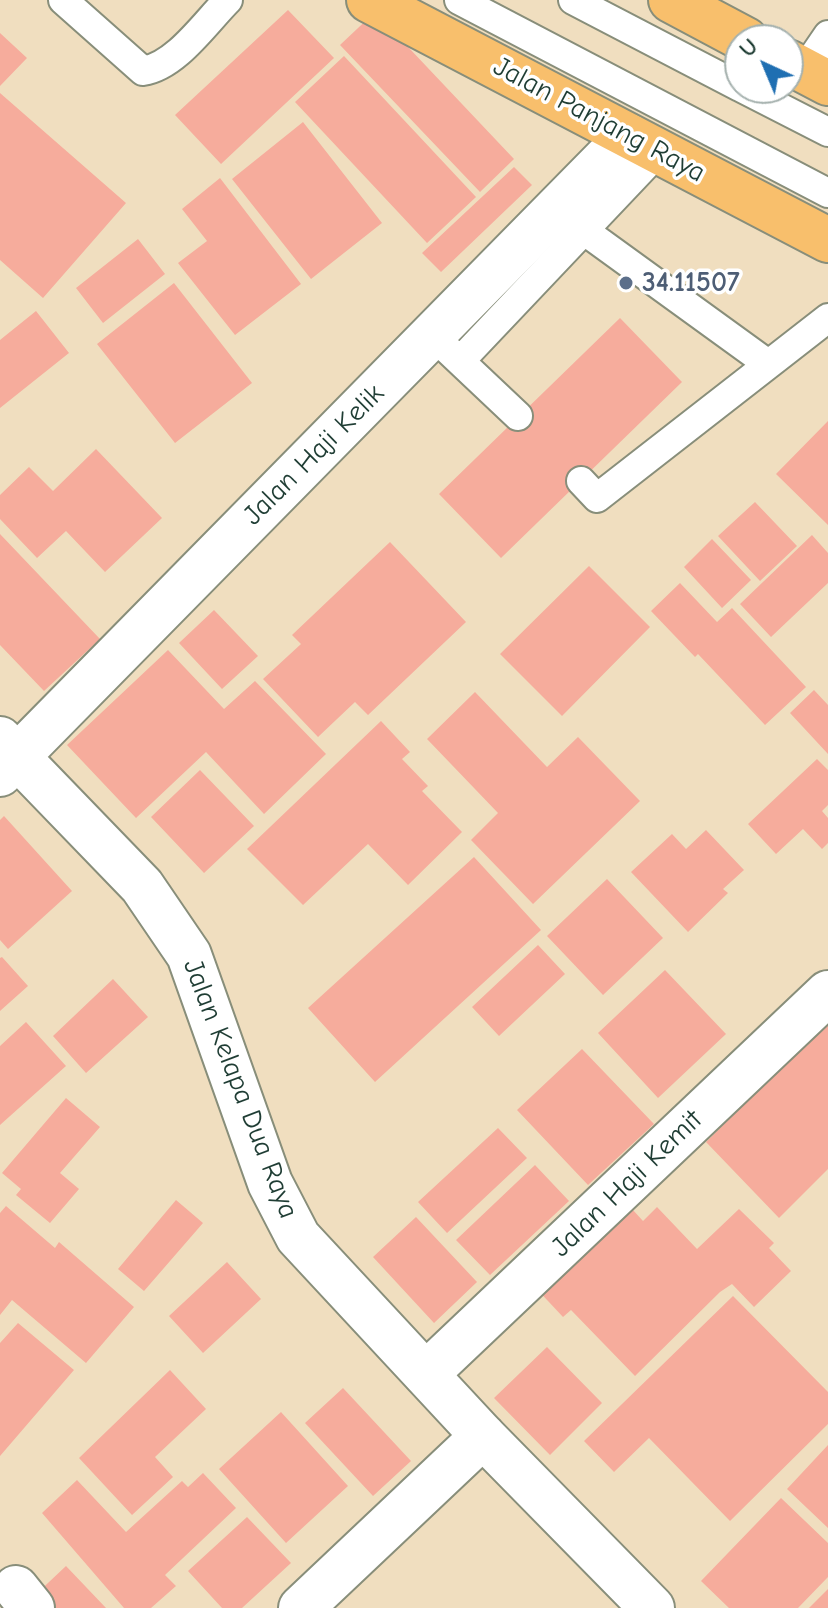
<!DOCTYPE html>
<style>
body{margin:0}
#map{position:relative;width:828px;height:1608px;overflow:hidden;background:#f0debf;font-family:"Comic Neue",sans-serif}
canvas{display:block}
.north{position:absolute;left:724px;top:24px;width:80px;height:80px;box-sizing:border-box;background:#fff;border:2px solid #a5b1ae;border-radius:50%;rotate:316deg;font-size:22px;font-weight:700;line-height:32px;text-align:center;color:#1f3d34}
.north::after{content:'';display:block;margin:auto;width:28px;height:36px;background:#1f6fb2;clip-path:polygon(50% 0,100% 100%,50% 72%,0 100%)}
</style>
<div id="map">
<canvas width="828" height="1608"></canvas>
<div class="north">U</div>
</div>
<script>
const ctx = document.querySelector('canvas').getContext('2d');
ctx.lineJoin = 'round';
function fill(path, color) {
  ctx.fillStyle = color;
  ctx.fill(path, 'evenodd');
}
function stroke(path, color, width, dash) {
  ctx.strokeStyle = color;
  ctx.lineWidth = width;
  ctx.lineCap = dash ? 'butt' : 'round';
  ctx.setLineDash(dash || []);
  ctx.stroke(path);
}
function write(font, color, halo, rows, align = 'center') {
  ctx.font = font + ' "Comic Neue",sans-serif';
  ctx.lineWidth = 7;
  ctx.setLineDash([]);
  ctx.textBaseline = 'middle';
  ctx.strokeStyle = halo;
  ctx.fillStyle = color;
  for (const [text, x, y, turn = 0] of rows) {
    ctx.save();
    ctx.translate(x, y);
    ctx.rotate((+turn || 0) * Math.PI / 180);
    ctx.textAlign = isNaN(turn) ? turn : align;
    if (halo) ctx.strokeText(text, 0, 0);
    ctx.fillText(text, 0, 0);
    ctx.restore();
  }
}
fill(new Path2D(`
 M 288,10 L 334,58 L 221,164 L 175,115 Z
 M 375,12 L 514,159 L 480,192 L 340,45 Z
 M 0,33 L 27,58 L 0,86 Z
 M 344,56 L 476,197 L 427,243 L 295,102 Z
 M 0,93 L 126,203 L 43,298 L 0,260 Z
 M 303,122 L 382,223 L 311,279 L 232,179 Z
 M 514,167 L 532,185 L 441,272 L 422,253 Z
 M 220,178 L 301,284 L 235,335 L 178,263 L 207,241 L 182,209 Z
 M 138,239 L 165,274 L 103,323 L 76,288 Z
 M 174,283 L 252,383 L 175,443 L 97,344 Z
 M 36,311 L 69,353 L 0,408 L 0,340 Z
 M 620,318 L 682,382 L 501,558 L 439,494 Z
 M 828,421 L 828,525 L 776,474 Z
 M 96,449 L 162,518 L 105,572 L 66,531 L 37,558 L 0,519 L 0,495 L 29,467 L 53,491 Z
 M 755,502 L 797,546 L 760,581 L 718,536 Z
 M 0,534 L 100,639 L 44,691 L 0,645 Z
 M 812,535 L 828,553 L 828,583 L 771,637 L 740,604 Z
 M 712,539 L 751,580 L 722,608 L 684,567 Z
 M 390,542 L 466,622 L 368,715 L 355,702 L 318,737 L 263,679 L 301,644 L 292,635 Z
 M 589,566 L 650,627 L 562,716 L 500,654 Z
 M 680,583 L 717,622 L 732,608 L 806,687 L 765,725 L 698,654 L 695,657 L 651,611 Z
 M 214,610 L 258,656 L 222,689 L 179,643 Z
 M 168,650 L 224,709 L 255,681 L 326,754 L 264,814 L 206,752 L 136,818 L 67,745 Z
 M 814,690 L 828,705 L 828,754 L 790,713 Z
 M 475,692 L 547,767 L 578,737 L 640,801 L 533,904 L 471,840 L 498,813 L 427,739 Z
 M 381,721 L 410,752 L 402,759 L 428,786 L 422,791 L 462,832 L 408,885 L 368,844 L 303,905 L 247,849 Z
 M 817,759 L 828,770 L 828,805 L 822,811 L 828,818 L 828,843 L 822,849 L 803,829 L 776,854 L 748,824 Z
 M 200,770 L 254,826 L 204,873 L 151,817 Z
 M 4,816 L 72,891 L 8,949 L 0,940 L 0,820 Z
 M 706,830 L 744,870 L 723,889 L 728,893 L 688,932 L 631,872 L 672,834 L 686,849 Z
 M 474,857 L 541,930 L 375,1082 L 308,1008 Z
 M 607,879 L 663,938 L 603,995 L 547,936 Z
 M 538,945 L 565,974 L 499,1036 L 472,1007 Z
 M 2,957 L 28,986 L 0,1011 L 0,958 Z
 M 665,970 L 726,1034 L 658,1098 L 598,1033 Z
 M 113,979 L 148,1017 L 86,1073 L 53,1036 Z
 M 26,1022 L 66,1066 L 0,1125 L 0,1046 Z
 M 828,1022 L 828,1169 L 779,1218 L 706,1142 Z
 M 582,1049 L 654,1124 L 588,1185 L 517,1110 Z
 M 66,1098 L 100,1127 L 60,1173 L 79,1189 L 50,1223 L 16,1195 L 21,1189 L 2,1173 Z
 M 498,1128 L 527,1158 L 447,1233 L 418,1202 Z
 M 535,1165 L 569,1201 L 490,1275 L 456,1240 Z
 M 622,1198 L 643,1221 L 657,1207 L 697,1249 L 739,1209 L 774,1243 L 769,1248 L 791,1271 L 754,1307 L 732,1284 L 720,1292 L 635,1376 L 571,1310 L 563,1317 L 533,1285 Z
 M 176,1200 L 203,1223 L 144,1291 L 118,1269 Z
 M 6,1206 L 55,1248 L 59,1242 L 134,1307 L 86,1363 L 12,1300 L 0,1315 L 0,1213 Z
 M 416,1217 L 477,1282 L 434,1323 L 373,1257 Z
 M 227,1262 L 261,1299 L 203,1353 L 169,1316 Z
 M 733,1296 L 828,1392 L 828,1424 L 730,1521 L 649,1438 L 614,1472 L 584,1441 Z
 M 18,1323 L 74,1370 L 0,1456 L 0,1343 Z
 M 547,1347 L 602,1403 L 550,1455 L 494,1398 Z
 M 170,1370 L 206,1409 L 155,1457 L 173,1477 L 132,1515 L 79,1458 Z
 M 343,1388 L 411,1461 L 373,1496 L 305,1423 Z
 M 281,1412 L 348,1486 L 286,1543 L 219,1469 Z
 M 828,1445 L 828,1528 L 787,1489 Z
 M 203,1473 L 236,1508 L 165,1575 L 176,1586 L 151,1608 L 124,1608 L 42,1513 L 77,1480 L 126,1532 L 182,1481 L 188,1487 Z
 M 781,1498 L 828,1543 L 828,1577 L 798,1608 L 729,1608 L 701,1581 Z
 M 247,1517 L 291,1563 L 242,1608 L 222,1608 L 188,1571 Z
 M 66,1566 L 106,1608 L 39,1608 L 31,1599 Z
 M 828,1589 L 828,1608 L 809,1608 Z`), '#f6ac9c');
const service = new Path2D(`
 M 63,0 L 143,71 C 176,66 205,23 228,0
 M 459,0 L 828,193
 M 573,0 L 740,87
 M 804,70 L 828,35
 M 742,88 L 828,132
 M 568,219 L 768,364
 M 446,348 L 518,416
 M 460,361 L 660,150
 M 581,481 L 597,498 L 828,318`);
const minor = new Path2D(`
 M 426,1374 L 828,993
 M 16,1588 L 32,1608
 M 301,1608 L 483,1436`);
const tertiary = new Path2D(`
 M 0,739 L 142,886 L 189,955 L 270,1183 L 298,1237 L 483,1436 L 652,1608
 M 0,774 L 628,136`);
const primary = new Path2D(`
 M 369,0 L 828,240
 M 671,0 L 746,40
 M 788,62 L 828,83`);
stroke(service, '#888e7a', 32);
stroke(minor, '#888e7a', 48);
stroke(tertiary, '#888e7a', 48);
stroke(primary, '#888e7a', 48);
stroke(service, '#fff', 28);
stroke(minor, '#fff', 44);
stroke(tertiary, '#fff', 44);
stroke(primary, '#f8bf6c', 44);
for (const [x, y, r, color] of [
 [626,283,8,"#5c6f8a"]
]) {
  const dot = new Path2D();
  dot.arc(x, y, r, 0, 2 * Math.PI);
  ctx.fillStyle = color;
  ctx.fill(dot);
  stroke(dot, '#fff', 3);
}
write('28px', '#1f3d34', '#fff', [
 ["Jalan Panjang Raya",599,120,28],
 ["Jalan Haji Kelik",314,455,-45],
 ["Jalan Kelapa Dua Raya",240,1089,69],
 ["Jalan Haji Kemit",627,1184,-44]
]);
write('bold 28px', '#4e5e75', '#fff', [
 ["34.11507",642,283]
], 'left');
</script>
